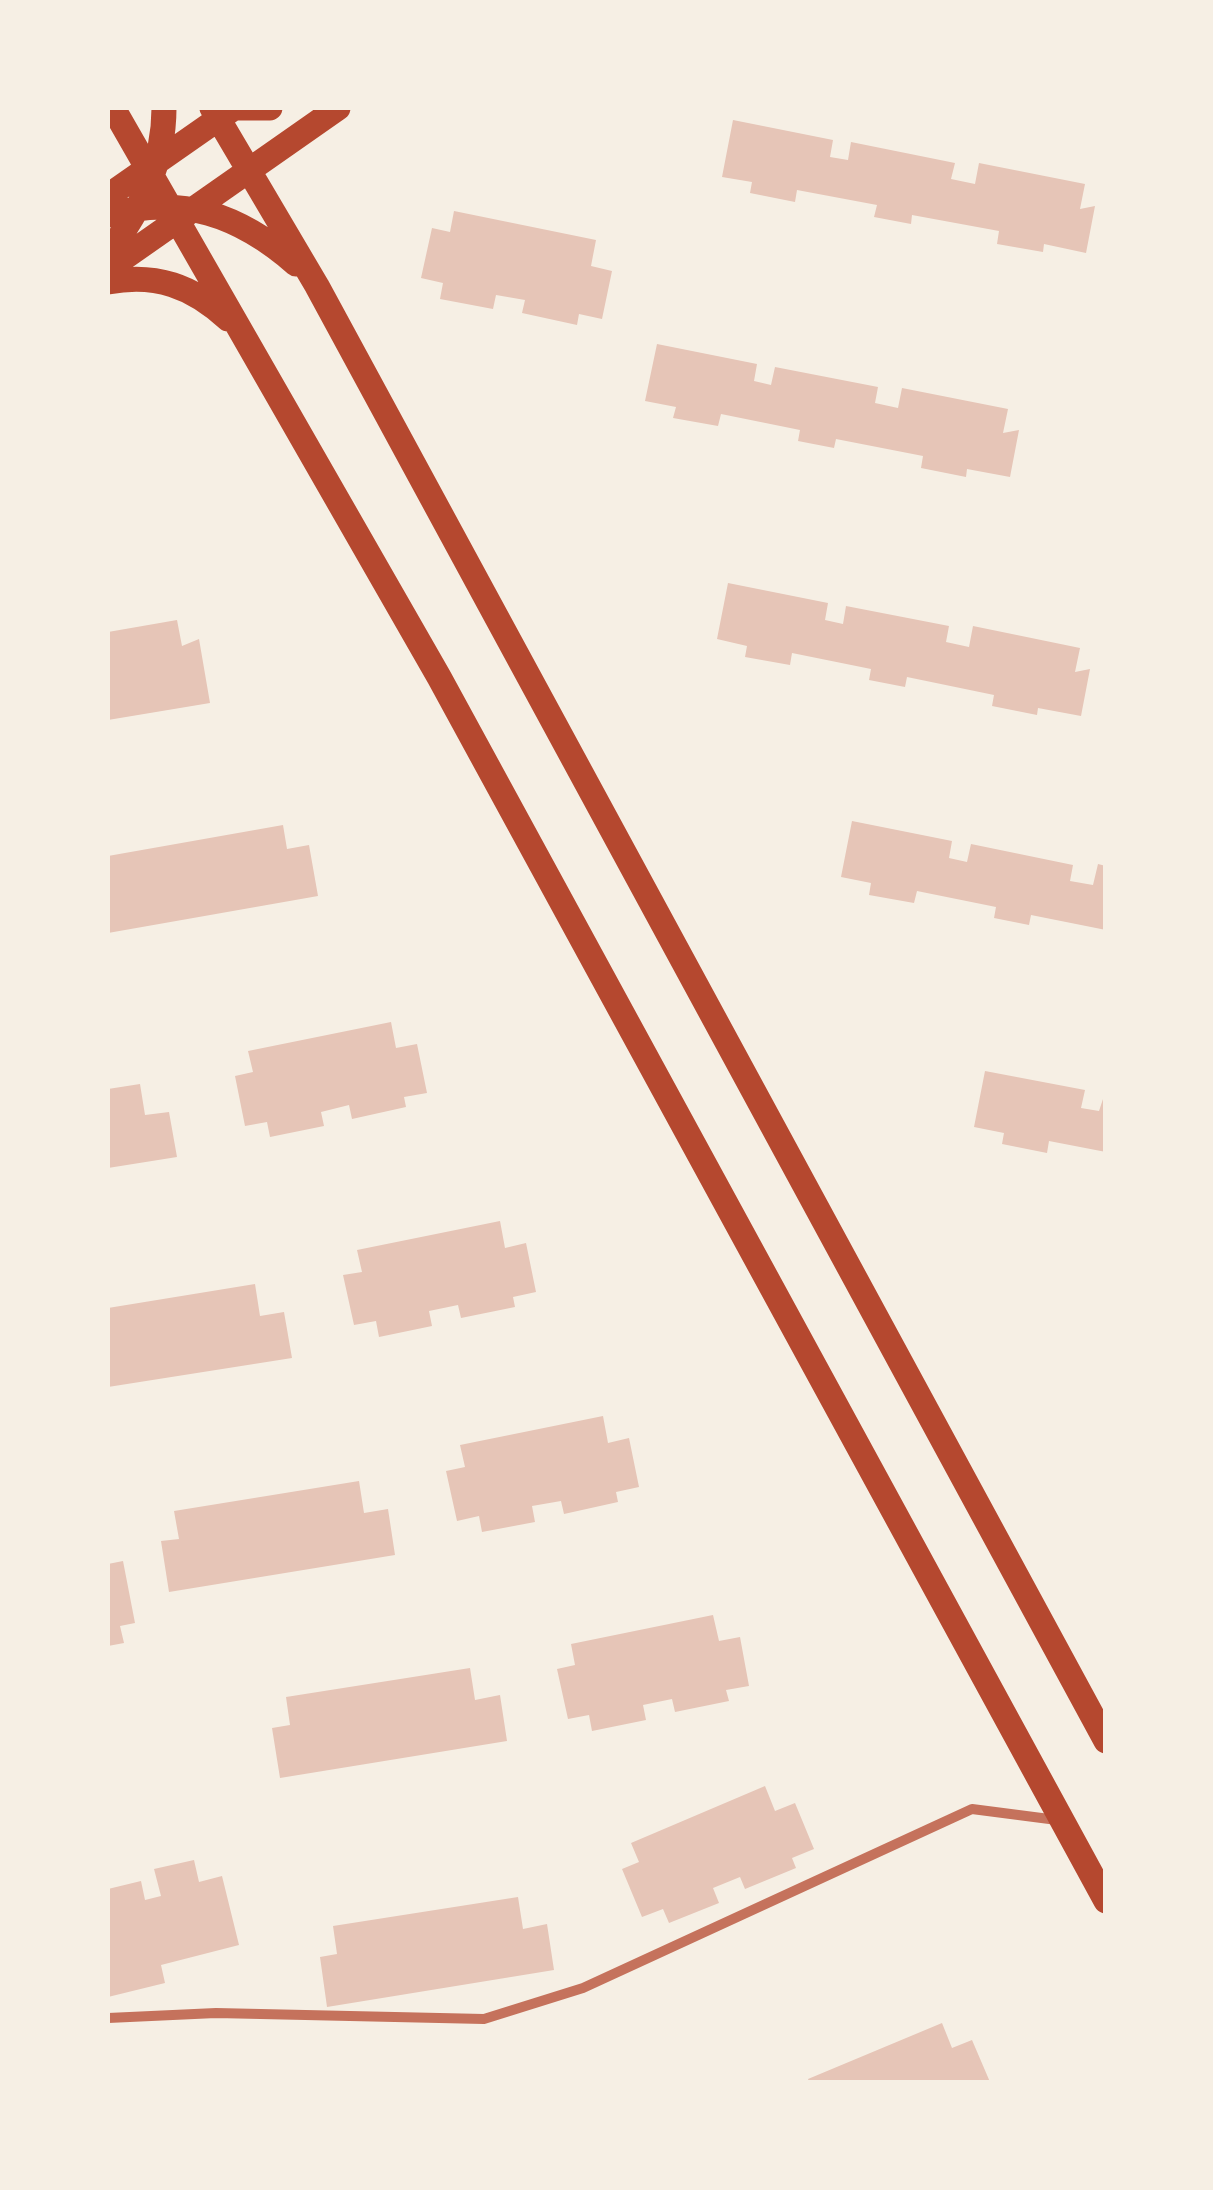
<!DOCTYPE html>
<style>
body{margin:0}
#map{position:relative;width:1213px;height:2190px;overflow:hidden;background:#f6efe4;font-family:Signika,sans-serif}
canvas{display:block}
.frame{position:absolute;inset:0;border:110px solid #f6efe4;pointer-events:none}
</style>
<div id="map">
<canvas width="1213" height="2190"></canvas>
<div class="frame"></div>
</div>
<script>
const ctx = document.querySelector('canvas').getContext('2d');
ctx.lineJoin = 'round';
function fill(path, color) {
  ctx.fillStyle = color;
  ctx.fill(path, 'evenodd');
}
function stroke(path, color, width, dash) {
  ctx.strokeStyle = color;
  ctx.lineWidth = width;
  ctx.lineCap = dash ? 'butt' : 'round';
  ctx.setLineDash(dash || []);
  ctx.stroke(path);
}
fill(new Path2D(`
 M 733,120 L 833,140 L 830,157 L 848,160 L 851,142 L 955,163 L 951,179 L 975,184 L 979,163 L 1085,184 L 1080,209 L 1095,206 L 1086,253 L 1044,244 L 1043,252 L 997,244 L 999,231 L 912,215 L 911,224 L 874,217 L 877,205 L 797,190 L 795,202 L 750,193 L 752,182 L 722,177 Z
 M 454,211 L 596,240 L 591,266 L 612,271 L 602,319 L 579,314 L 577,325 L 522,313 L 525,300 L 496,295 L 493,309 L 440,299 L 443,283 L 421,278 L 432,228 L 450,232 Z
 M 657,344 L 757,364 L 754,381 L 771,385 L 775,367 L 878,387 L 875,403 L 898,408 L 902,388 L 1008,409 L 1003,433 L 1019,430 L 1010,477 L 967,469 L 966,477 L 921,468 L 923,456 L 836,439 L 834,448 L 798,441 L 800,430 L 721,414 L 718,426 L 673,418 L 676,407 L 645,401 Z
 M 728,583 L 828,603 L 825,620 L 843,624 L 846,606 L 949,626 L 946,642 L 969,647 L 973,626 L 1080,648 L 1075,672 L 1090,669 L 1081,716 L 1038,708 L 1037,715 L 992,706 L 994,695 L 907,677 L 905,687 L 869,680 L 871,669 L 792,653 L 790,665 L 745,657 L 747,646 L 717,639 Z
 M 177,620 L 182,646 L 199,639 L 210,703 L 108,720 L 108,632 Z
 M 852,821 L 952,841 L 949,858 L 967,862 L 971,844 L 1073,865 L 1070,881 L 1093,885 L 1098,864 L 1106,866 L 1106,930 L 1031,915 L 1029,925 L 994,918 L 996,907 L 917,891 L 914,903 L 869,895 L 871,883 L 841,877 Z
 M 283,825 L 287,849 L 309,845 L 318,896 L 108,933 L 108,856 Z
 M 391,1022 L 396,1048 L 417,1044 L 427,1093 L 404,1097 L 406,1107 L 352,1119 L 349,1105 L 321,1112 L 324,1126 L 270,1137 L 267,1122 L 245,1126 L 235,1076 L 253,1072 L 248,1051 Z
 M 985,1071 L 1085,1090 L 1081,1108 L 1099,1111 L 1106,1090 L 1106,1152 L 1049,1141 L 1047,1153 L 1002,1144 L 1004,1133 L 974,1127 Z
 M 140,1084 L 145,1115 L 169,1112 L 177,1157 L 108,1168 L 108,1089 Z
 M 500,1221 L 505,1248 L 526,1243 L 536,1292 L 513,1297 L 515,1307 L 461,1318 L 458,1305 L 429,1311 L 432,1326 L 379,1337 L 376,1321 L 354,1325 L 343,1275 L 362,1272 L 357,1250 Z
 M 255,1284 L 260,1316 L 284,1312 L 292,1358 L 108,1387 L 108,1308 Z
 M 603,1416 L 608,1443 L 629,1438 L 639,1487 L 616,1492 L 618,1502 L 564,1514 L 561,1501 L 532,1506 L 535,1522 L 482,1532 L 479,1516 L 457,1521 L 446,1471 L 465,1467 L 460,1445 Z
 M 359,1481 L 364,1513 L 388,1509 L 395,1555 L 169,1592 L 161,1541 L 179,1539 L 174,1511 Z
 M 123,1561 L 135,1623 L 120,1626 L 124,1643 L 108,1646 L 108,1564 Z
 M 713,1615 L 719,1641 L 740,1637 L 749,1686 L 726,1690 L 729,1701 L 675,1712 L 672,1699 L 643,1705 L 646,1720 L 592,1731 L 589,1715 L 568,1719 L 557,1669 L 575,1665 L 571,1644 Z
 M 470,1668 L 475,1700 L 500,1695 L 507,1741 L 280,1778 L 272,1728 L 290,1725 L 286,1697 Z
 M 765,1786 L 775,1811 L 795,1803 L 814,1849 L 792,1858 L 796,1868 L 745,1889 L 740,1877 L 713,1888 L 719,1903 L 669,1923 L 663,1909 L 642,1917 L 622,1869 L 639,1862 L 631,1843 Z
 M 194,1860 L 199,1882 L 222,1876 L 239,1945 L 161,1965 L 165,1983 L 108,1997 L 108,1889 L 141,1881 L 145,1900 L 161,1896 L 154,1869 Z
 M 518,1897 L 523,1929 L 547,1924 L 554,1970 L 327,2007 L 320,1957 L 337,1954 L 333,1926 Z
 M 942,2023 L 952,2048 L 972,2040 L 990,2082 L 809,2082 L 808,2079 Z`), '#e6c5b7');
stroke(new Path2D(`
 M 108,2018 L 216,2013 L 484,2019 L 583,1988 L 972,1809 L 1057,1820`), '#c5725c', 10);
stroke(new Path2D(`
 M 113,108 L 439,677 L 1106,1901
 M 212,108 L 317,286 L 1106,1741
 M 220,108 L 270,108
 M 108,196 L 234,108
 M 108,215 C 181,194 240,215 296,264
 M 108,253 C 141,209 164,164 164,108
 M 108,269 L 338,108
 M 108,282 C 156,273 192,286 228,319`), '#b5482f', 25);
</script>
